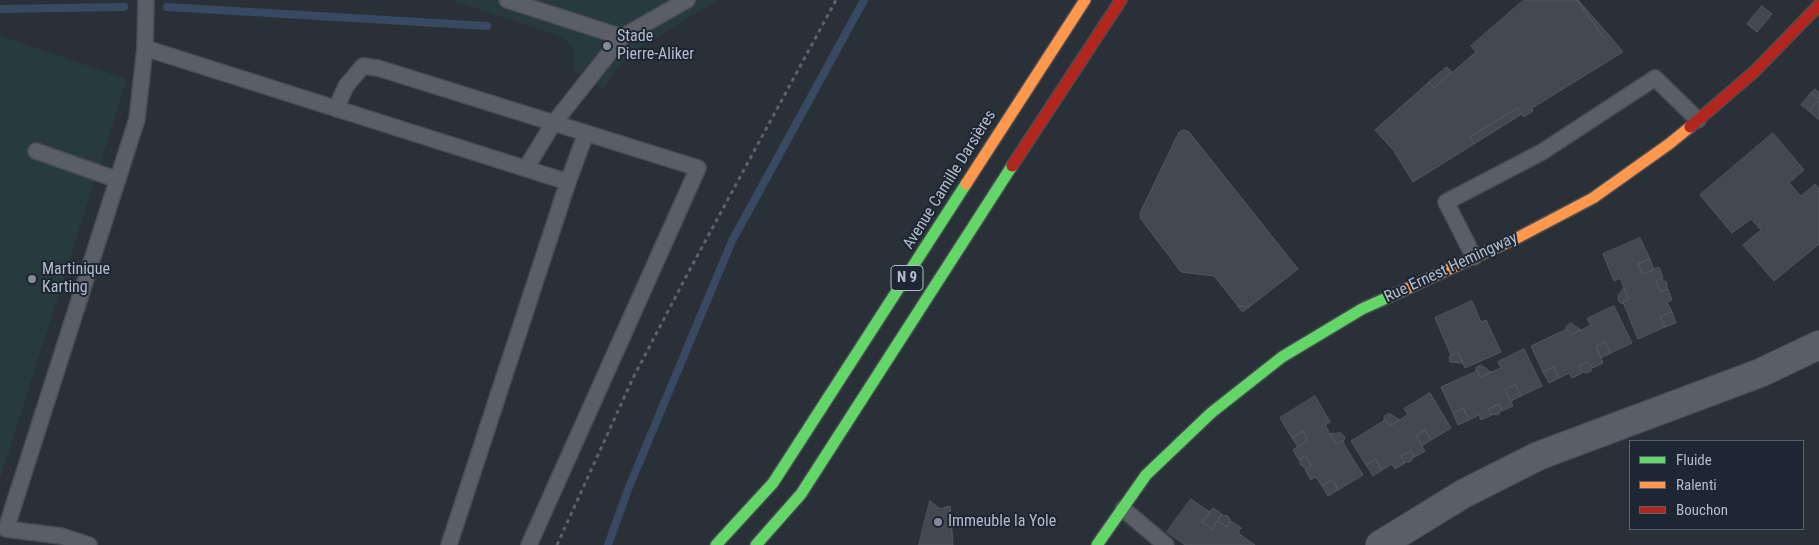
<!DOCTYPE html>
<meta charset="utf-8">
<style>
body{margin:0}
#map{position:relative;width:1819px;height:545px;overflow:hidden;background:#2a3038;font-family:"Roboto Condensed",sans-serif}
canvas{display:block}
.legend{position:absolute;left:1629px;top:440px;width:175px;height:90px;box-sizing:border-box;background:#1d2633;border:1px solid #59626f;margin:0;padding:6px 9px;list-style:none;font-size:15px;color:#b4bcc9}
.legend li{display:flex;align-items:center;gap:10px;height:25px}
.legend b{width:25px;border:1px solid #59626f}
</style>
<div id="map">
<canvas width="1819" height="545"></canvas>
<ul class="legend">
<li><b style="height:6px;background:#63d668"></b>Fluide</li>
<li><b style="height:6px;background:#ff974d"></b>Ralenti</li>
<li><b style="height:6px;background:#b3261e"></b>Bouchon</li>
</ul>
</div>
<script>
const ctx = document.querySelector('canvas').getContext('2d');
ctx.lineJoin = 'round';
function fill(path, color) {
  ctx.fillStyle = color;
  ctx.fill(path, 'evenodd');
}
function stroke(path, color, width, dash) {
  ctx.strokeStyle = color;
  ctx.lineWidth = width;
  ctx.lineCap = dash ? 'butt' : 'round';
  ctx.setLineDash(dash || []);
  ctx.stroke(path);
}
function write(font, color, halo, rows, align = 'center') {
  ctx.font = font + ' "Roboto Condensed",sans-serif';
  ctx.lineWidth = 4;
  ctx.setLineDash([]);
  ctx.textBaseline = 'middle';
  ctx.strokeStyle = halo;
  ctx.fillStyle = color;
  for (const [text, x, y, turn = 0] of rows) {
    ctx.save();
    ctx.translate(x, y);
    ctx.rotate((+turn || 0) * Math.PI / 180);
    ctx.textAlign = isNaN(turn) ? turn : align;
    if (halo) ctx.strokeText(text, 0, 0);
    ctx.fillText(text, 0, 0);
    ctx.restore();
  }
}
fill(new Path2D(`
 M 450,0 L 718,0 L 639,48 L 618,67 L 603,89 L 573,70 C 575,51 576,47 560,36 Z
 M 0,36 L 127,79 L 0,479 Z`), '#273a3e');
stroke(new Path2D(`
 M 167,7 L 487,26
 M 0,9 L 124,7
 M 608,545 L 629,487 L 732,241 L 864,0`), '#384963', 8);
const building = new Path2D(`
 M 1524,0 L 1577,0 L 1604,38 L 1608,34 L 1623,52 L 1532,108 L 1533,111 L 1524,117 L 1518,108 L 1470,137 L 1474,144 L 1413,182 L 1394,151 L 1375,130 L 1429,82 L 1434,88 L 1476,52 L 1471,46 Z
 M 1577,0 L 1578,0 L 1608,34 L 1604,38 Z
 M 1762,6 L 1772,14 L 1757,32 L 1747,24 Z
 M 1447,67 L 1452,72 L 1434,88 L 1429,82 Z
 M 1815,89 L 1819,93 L 1819,120 L 1809,111 L 1819,100 L 1811,93 Z
 M 1811,93 L 1819,100 L 1809,111 L 1801,105 Z
 M 1518,108 L 1522,114 L 1474,144 L 1470,137 Z
 M 1184,130 L 1189,132 L 1298,269 L 1249,307 L 1238,306 L 1214,276 L 1181,272 L 1141,219 L 1140,213 L 1179,132 Z
 M 1773,133 L 1804,170 L 1789,183 L 1801,196 L 1815,184 L 1819,189 L 1819,244 L 1774,281 L 1743,245 L 1761,230 L 1751,219 L 1732,233 L 1700,195 Z
 M 1640,238 L 1650,259 L 1638,264 L 1642,274 L 1659,267 L 1663,278 L 1656,281 L 1661,292 L 1668,289 L 1672,300 L 1667,302 L 1672,312 L 1660,317 L 1665,327 L 1638,339 L 1623,302 L 1629,299 L 1624,288 L 1620,278 L 1614,281 L 1603,254 Z
 M 1650,259 L 1654,270 L 1642,274 L 1638,264 Z
 M 1662,279 L 1667,283 L 1667,289 L 1661,292 L 1656,281 Z
 M 1624,288 L 1629,299 L 1623,302 L 1623,304 L 1619,302 L 1618,296 Z
 M 1472,301 L 1481,322 L 1486,320 L 1501,352 L 1465,368 L 1458,352 L 1451,355 L 1435,318 Z
 M 1238,306 L 1249,307 L 1243,312 Z
 M 1614,306 L 1632,343 L 1611,353 L 1605,342 L 1596,347 L 1603,363 L 1593,368 L 1589,362 L 1579,366 L 1582,373 L 1572,378 L 1569,373 L 1559,378 L 1554,367 L 1543,372 L 1531,346 L 1567,329 L 1571,335 L 1591,325 L 1587,319 Z
 M 1672,312 L 1676,323 L 1665,327 L 1660,317 Z
 M 1571,323 L 1581,330 L 1571,335 L 1567,329 L 1566,330 L 1566,327 Z
 M 1605,342 L 1611,353 L 1601,358 L 1596,347 Z
 M 1524,349 L 1542,386 L 1521,396 L 1516,385 L 1505,389 L 1513,406 L 1502,411 L 1499,404 L 1489,409 L 1492,415 L 1481,420 L 1479,415 L 1469,420 L 1464,409 L 1453,413 L 1441,387 L 1477,371 L 1481,377 L 1491,372 L 1501,368 L 1498,362 Z
 M 1458,352 L 1463,363 L 1450,362 L 1449,358 L 1451,354 L 1451,355 Z
 M 1589,362 L 1592,367 L 1591,371 L 1587,373 L 1582,372 L 1579,366 Z
 M 1481,365 L 1491,372 L 1481,377 L 1477,371 L 1476,371 L 1476,368 Z
 M 1554,367 L 1559,378 L 1549,383 L 1543,372 Z
 M 1516,385 L 1521,396 L 1511,401 L 1505,389 Z
 M 1430,393 L 1451,428 L 1431,440 L 1425,430 L 1416,436 L 1425,451 L 1415,457 L 1411,451 L 1401,456 L 1405,463 L 1395,469 L 1392,464 L 1382,470 L 1376,459 L 1366,465 L 1351,441 L 1385,420 L 1390,426 L 1400,420 L 1408,414 L 1404,409 Z
 M 1315,396 L 1330,422 L 1325,425 L 1336,444 L 1342,441 L 1363,475 L 1338,490 L 1333,480 L 1322,486 L 1316,477 L 1311,480 L 1305,470 L 1312,466 L 1306,456 L 1299,460 L 1293,450 L 1308,440 L 1303,431 L 1292,438 L 1280,418 Z
 M 1499,404 L 1501,409 L 1500,413 L 1497,415 L 1491,414 L 1489,409 Z
 M 1464,409 L 1469,420 L 1458,425 L 1453,413 Z
 M 1388,414 L 1390,414 L 1400,420 L 1390,426 L 1385,420 L 1384,421 L 1384,417 Z
 M 1425,430 L 1431,440 L 1422,446 L 1416,436 Z
 M 1303,431 L 1308,440 L 1298,447 L 1292,438 Z
 M 1341,433 L 1345,437 L 1343,442 L 1342,441 L 1336,444 L 1330,434 Z
 M 1411,451 L 1414,456 L 1412,460 L 1409,462 L 1404,462 L 1401,456 Z
 M 1306,456 L 1312,466 L 1306,469 L 1300,464 L 1300,459 Z
 M 1376,459 L 1382,470 L 1373,476 L 1366,465 Z
 M 1333,480 L 1338,490 L 1328,496 L 1322,486 Z
 M 1191,499 L 1210,512 L 1202,522 L 1212,529 L 1218,521 L 1227,527 L 1231,521 L 1241,528 L 1238,533 L 1255,545 L 1185,545 L 1167,532 Z
 M 930,501 L 940,509 L 950,506 L 953,545 L 919,545 Z
 M 1213,508 L 1222,514 L 1212,529 L 1202,522 Z
 M 1221,515 L 1228,516 L 1231,522 L 1227,527 L 1218,521 Z`);
fill(building, '#444950');
stroke(building, '#52575f', 1);
const lane = new Path2D(`
 M 507,0 L 622,37 L 687,0
 M 145,48 L 568,182 L 449,545
 M 336,109 L 346,86 L 363,66 L 378,68 L 698,168 L 529,545
 M 36,151 L 118,180
 M 526,168 L 553,124 L 622,37
 M 568,182 L 586,133
 M 1474,257 L 1446,202 L 1542,152 L 1655,78 L 1698,120
 M 1123,509 L 1166,545
 M 89,545 L 61,536 L 6,529 L 137,119 L 145,48 L 146,0`);
const street = new Path2D(`
 M 1380,545 L 1463,494 L 1538,456 L 1760,373 L 1819,345`);
const fast = new Path2D(`
 M 716,545 L 773,483 L 966,184
 M 756,545 L 801,494 L 1012,166
 M 1097,545 L 1146,475 L 1211,413 L 1282,357 L 1362,309 L 1404,290`);
const slow = new Path2D(`
 M 966,184 L 1085,0
 M 1404,290 L 1519,237 L 1593,198 L 1669,144 L 1690,127`);
const jam = new Path2D(`
 M 1690,127 L 1755,71 L 1819,5
 M 1012,166 L 1121,0`);
stroke(lane, '#484c53', 18);
stroke(street, '#484c53', 30);
stroke(fast, '#484c53', 14);
stroke(slow, '#484c53', 14);
stroke(jam, '#484c53', 14);
stroke(new Path2D(`
 M 557,545 L 633,378 L 688,273 L 836,0`), '#5d636a', 3, [4, 4]);
stroke(lane, '#5a5e66', 15);
stroke(street, '#5a5e66', 28);
stroke(fast, '#63d668', 11);
stroke(slow, '#ff974d', 11);
stroke(jam, '#b3261e', 11);
for (const [x, y, r, color] of [
 [607,46,5,"#848b96"],
 [32,279,5,"#848b96"],
 [938,522,5,"#848b96"]
]) {
  const dot = new Path2D();
  dot.arc(x, y, r, 0, 2 * Math.PI);
  ctx.fillStyle = color;
  ctx.fill(dot);
  stroke(dot, '#1d2633', 2);
}
for (const [x, y, w] of [
 [907,278,32]
]) {
  const box = new Path2D();
  box.roundRect(x - w / 2, y - 12.5, w, 25, 4);
  ctx.fillStyle = '#1d2633';
  ctx.fill(box);
  stroke(box, '#b4bcc9', 1);
}
write('bold 15px', '#b4bcc9', null, [
 ["N 9",907,278]
]);
write('16px', '#b4bcc9', '#1d2633', [
 ["Stade",617,37],
 ["Pierre-Aliker",617,55],
 ["Martinique",42,270],
 ["Karting",42,288],
 ["Immeuble la Yole",948,522]
], 'left');
write('16px', '#b4bcc9', '#1d2633', [
 ["Avenue Camille Darsières",950,180,-58],
 ["Rue Ernest Hemingway",1451,268,-25]
]);
</script>
